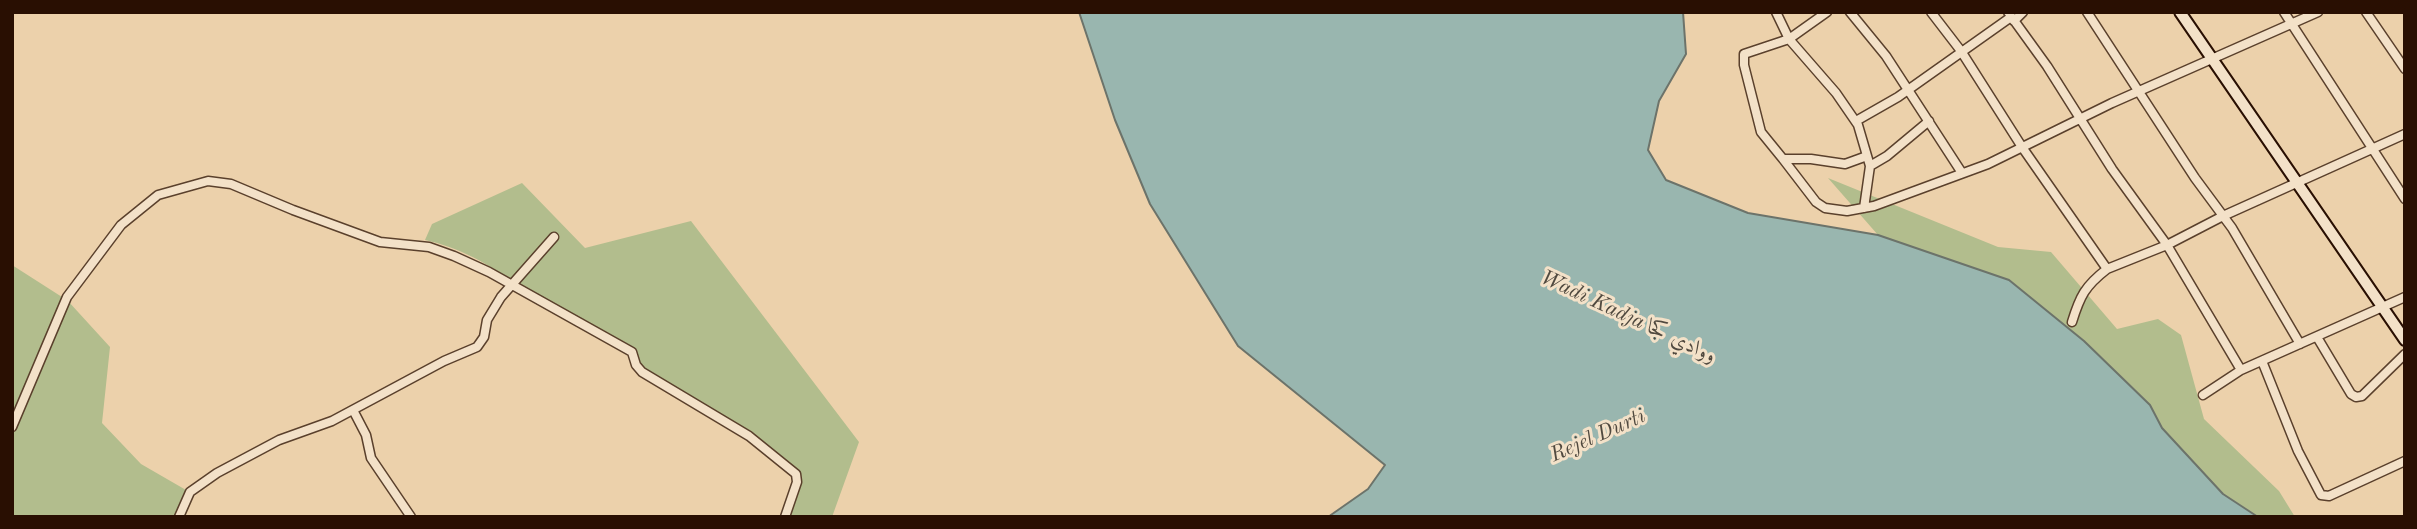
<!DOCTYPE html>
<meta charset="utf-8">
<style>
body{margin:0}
#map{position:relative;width:2417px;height:529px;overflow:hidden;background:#ecd1ab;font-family:"Old Standard TT",serif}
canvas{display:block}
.frame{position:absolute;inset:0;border:14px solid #290f02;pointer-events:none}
</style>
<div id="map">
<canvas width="2417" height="529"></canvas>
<div class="frame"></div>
</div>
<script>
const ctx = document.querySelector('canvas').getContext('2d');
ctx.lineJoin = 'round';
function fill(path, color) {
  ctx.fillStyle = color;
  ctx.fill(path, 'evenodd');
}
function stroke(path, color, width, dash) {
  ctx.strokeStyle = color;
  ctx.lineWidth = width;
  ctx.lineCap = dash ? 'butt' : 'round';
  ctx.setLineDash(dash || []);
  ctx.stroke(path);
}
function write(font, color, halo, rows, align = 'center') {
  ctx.font = font + ' "Old Standard TT",Amiri,serif';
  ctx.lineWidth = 6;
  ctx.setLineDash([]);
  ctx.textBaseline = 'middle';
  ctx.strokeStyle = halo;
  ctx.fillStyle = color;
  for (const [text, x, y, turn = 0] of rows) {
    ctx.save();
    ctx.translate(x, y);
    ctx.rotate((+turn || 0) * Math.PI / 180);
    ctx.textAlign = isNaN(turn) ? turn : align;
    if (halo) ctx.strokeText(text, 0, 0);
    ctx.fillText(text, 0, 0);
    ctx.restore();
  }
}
fill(new Path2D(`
 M 1828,178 L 1998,247 L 2051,252 L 2117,329 L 2158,319 L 2181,335 L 2204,419 L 2279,491 L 2295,517 L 2258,517 L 2223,494 L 2162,428 L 2150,405 L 2009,280 L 1878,235 Z
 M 522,183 L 585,248 L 691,221 L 859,442 L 832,517 L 787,517 L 799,482 L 793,469 L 643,371 L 633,351 L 516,285 C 491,264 457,247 425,240 L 432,224 Z
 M 12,265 L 62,297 L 12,419 Z
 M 68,301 L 110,347 L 102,423 L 141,464 L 186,490 L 176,517 L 12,517 L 12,433 Z`), '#b2bd8d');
const water = new Path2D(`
 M 1079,12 L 1683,12 L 1686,54 L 1659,101 L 1648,150 L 1666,180 L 1748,213 L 1878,235 L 2009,280 L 2084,341 L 2150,405 L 2162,428 L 2223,494 L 2258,517 L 1328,517 L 1368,489 L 1385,465 L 1238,346 L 1150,204 L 1115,120 Z`);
fill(water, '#99b6af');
stroke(water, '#6c736a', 2);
const minor = new Path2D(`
 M 1776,12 L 1789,39 L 1827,12
 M 1850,12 L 1886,56 L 1962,173
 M 1931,12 L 1961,51 L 2022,147 L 2107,269 L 2167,245 L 2223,216 L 2405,134
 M 2008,12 L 2047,66 L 2112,169 L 2167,245 L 2241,370
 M 2087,12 L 2195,178 L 2232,228 L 2300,344
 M 2284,12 L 2405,199
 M 2366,12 L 2405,69
 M 2014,21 L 2023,12
 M 1856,121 L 1898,97 L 2011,17
 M 1783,159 L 1816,202 L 1825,208 L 1847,211 L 1874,206 L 1988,164 L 2112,103 L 2318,12
 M 1870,166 L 1887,156 L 1929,121
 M 1864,208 L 1870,166 L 1858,125 L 1836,93 L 1789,39 L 1744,54 L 1744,65 L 1761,132 L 1783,159 L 1811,159 L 1845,164 L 1867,156
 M 2072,322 C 2080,296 2085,286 2107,269
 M 2317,337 L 2351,394 L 2356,397 L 2362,396 L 2405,354
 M 2262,361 L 2298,451 L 2321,495 L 2329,496 L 2405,461
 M 2203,395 L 2241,370 L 2405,297
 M 353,410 L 366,435 L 371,458 L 411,517
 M 12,427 L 67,297 L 121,225 L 158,195 L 208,181 L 231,184 L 293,210 L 380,242 L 429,247 L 454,256 L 489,272 L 632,352 L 636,365 L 642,372 L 749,436 L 796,474 L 797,482 L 785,517
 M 179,517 L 190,492 L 217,473 L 279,440 L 332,421 L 444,361 L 477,347 L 484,337 L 487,320 L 501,297 L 554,237`);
const secondary = new Path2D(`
 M 2180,12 L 2405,340`);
stroke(minor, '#5a402c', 11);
stroke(secondary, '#290f02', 14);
stroke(minor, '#f3e1c8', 8);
stroke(secondary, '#f3e1c8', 10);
write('italic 21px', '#50493f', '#f3e1c8', [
 ["Wadi Kadja ووادي كجا",1628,317,25],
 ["Rejel Durti",1598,436,-24]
]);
</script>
